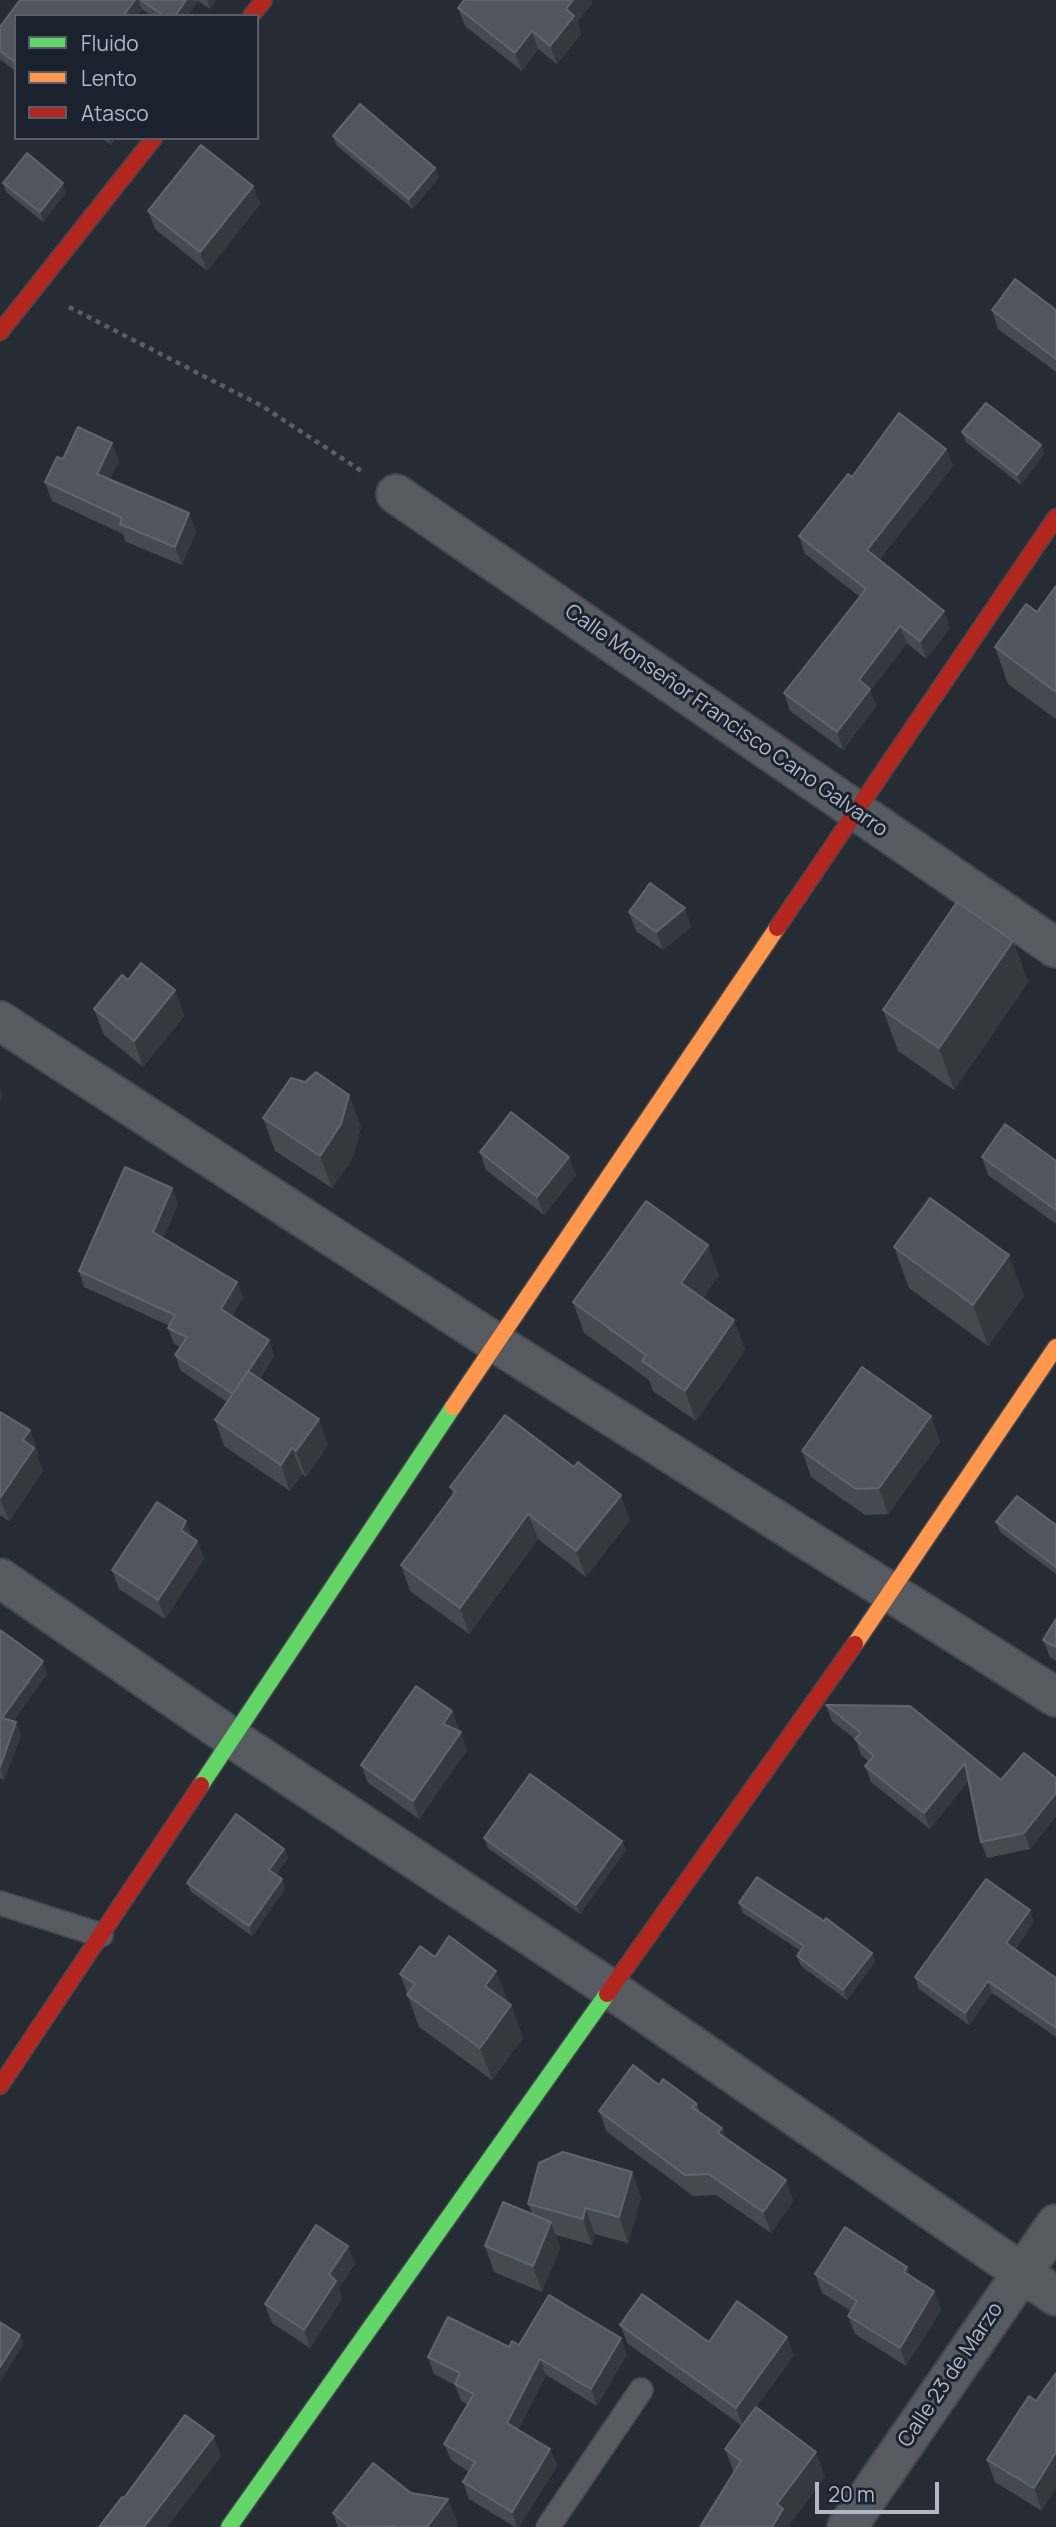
<!DOCTYPE html>
<meta charset="utf-8">
<style>
body{margin:0}
#map{position:relative;width:1056px;height:2527px;overflow:hidden;background:#262c33;font-family:Manrope,sans-serif}
canvas{display:block}
.legend{position:absolute;left:14px;top:14px;width:245px;height:126px;box-sizing:border-box;background:#1a232d;border:2px solid #565f6a;margin:0;padding:9px 12px;list-style:none;font-size:21px;color:#afb8c5}
.legend li{display:flex;align-items:center;gap:14px;height:35px}
.legend b{width:35px;border:2px solid #565f6a}
.scale{position:absolute;left:815px;top:2482px;width:124px;height:32px;box-sizing:border-box;border:4px solid #afb8c5;border-top:0;padding-left:9px;font-size:21px;line-height:24px;white-space:nowrap;color:#afb8c5;-webkit-text-stroke:5px #1a232d;paint-order:stroke}
</style>
<div id="map">
<canvas width="1056" height="2527"></canvas>
<ul class="legend">
<li><b style="height:9px;background:#63d668"></b>Fluido</li>
<li><b style="height:9px;background:#ff974d"></b>Lento</li>
<li><b style="height:9px;background:#b3261e"></b>Atasco</li>
</ul>
<div class="scale">20 m</div>
</div>
<script>
const ctx = document.querySelector('canvas').getContext('2d');
ctx.lineJoin = 'round';
function stroke(path, color, width, dash) {
  ctx.strokeStyle = color;
  ctx.lineWidth = width;
  ctx.lineCap = dash ? 'butt' : 'round';
  ctx.setLineDash(dash || []);
  ctx.stroke(path);
}
function fill(path, color) {
  ctx.fillStyle = color;
  ctx.fill(path, 'evenodd');
}
function write(font, color, halo, rows, align = 'center') {
  ctx.font = font + ' Manrope,sans-serif';
  ctx.lineWidth = 6;
  ctx.setLineDash([]);
  ctx.textBaseline = 'middle';
  ctx.strokeStyle = halo;
  ctx.fillStyle = color;
  for (const [text, x, y, turn = 0] of rows) {
    ctx.save();
    ctx.translate(x, y);
    ctx.rotate((+turn || 0) * Math.PI / 180);
    ctx.textAlign = isNaN(turn) ? turn : align;
    if (halo) ctx.strokeText(text, 0, 0);
    ctx.fillText(text, 0, 0);
    ctx.restore();
  }
}
const lane = new Path2D(`
 M 0,1903 L 101,1935
 M 548,2527 L 641,2390`);
const street = new Path2D(`
 M 396,494 L 1056,948
 M 0,1021 L 496,1343 L 1056,1697
 M 0,1578 L 232,1738 L 609,1988 L 1056,2296
 M 847,2527 L 1056,2224`);
const fast = new Path2D(`
 M 201,1785 L 453,1407
 M 229,2527 L 607,1994`);
const slow = new Path2D(`
 M 453,1407 L 777,928
 M 855,1644 L 1056,1347`);
const jam = new Path2D(`
 M 251,16 L 264,0
 M 0,332 L 154,138
 M 777,928 L 1056,517
 M 607,1994 L 855,1644
 M 0,2086 L 201,1785`);
stroke(lane, '#44484e', 26);
stroke(street, '#44484e', 42);
stroke(fast, '#44484e', 19);
stroke(slow, '#44484e', 19);
stroke(jam, '#44484e', 19);
stroke(new Path2D(`
 M 69,307 L 262,406 L 363,472`), '#595f65', 4.5, [5, 5]);
stroke(lane, '#565a61', 23);
stroke(street, '#565a61', 38);
stroke(fast, '#63d668', 16);
stroke(slow, '#ff974d', 16);
stroke(jam, '#b3261e', 16);
fill(new Path2D(`
 M 20,0 L 216,0 L 210,9 L 198,1 L 188,16 L 151,16 L 142,9 L 136,16 L 16,16 L 16,72 L 0,59 L 0,27 Z
 M 592,3 L 577,22 L 581,34 L 557,64 L 538,49 L 522,71 L 465,26 L 458,8 Z
 M 333,136 L 435,168 L 439,177 L 413,209 L 337,146 Z
 M 102,138 L 116,138 L 111,145 Z
 M 3,183 L 66,192 L 43,222 L 6,192 Z
 M 253,186 L 260,204 L 207,271 L 155,229 L 148,211 Z
 M 992,310 L 1056,310 L 1056,372 L 998,329 Z
 M 962,432 L 1041,445 L 1044,454 L 1021,485 L 966,442 Z
 M 946,449 L 953,466 L 879,560 L 950,628 L 926,659 L 907,643 L 870,691 L 876,706 L 843,750 L 790,711 L 784,693 L 860,597 L 805,554 L 799,536 L 852,477 Z
 M 63,459 L 119,461 L 110,479 L 189,513 L 196,532 L 182,565 L 126,542 L 123,534 L 52,501 L 45,482 Z
 M 1056,586 L 1056,719 L 1008,684 L 995,647 L 1037,612 Z
 M 629,912 L 691,927 L 663,950 L 636,931 Z
 M 1013,941 L 1028,982 L 954,1090 L 898,1051 L 883,1010 Z
 M 128,980 L 175,990 L 184,1016 L 143,1067 L 104,1035 L 94,1009 Z
 M 349,1095 L 361,1127 L 353,1157 L 332,1188 L 275,1151 L 263,1118 Z
 M 480,1152 L 576,1175 L 544,1215 L 486,1170 Z
 M 982,1157 L 1056,1161 L 1056,1224 L 988,1175 Z
 M 178,1204 L 163,1238 L 237,1282 L 243,1298 L 232,1316 L 269,1340 L 274,1356 L 260,1379 L 328,1445 L 306,1477 L 302,1474 L 290,1491 L 224,1446 L 215,1420 L 227,1402 L 181,1371 L 175,1355 L 181,1347 L 174,1344 L 168,1328 L 170,1326 L 84,1287 L 79,1271 Z
 M 894,1247 L 1024,1296 L 988,1346 L 909,1288 Z
 M 719,1275 L 703,1298 L 734,1320 L 745,1350 L 696,1421 L 653,1391 L 649,1380 L 584,1333 L 573,1302 Z
 M 0,1412 L 30,1430 L 38,1454 L 37,1456 L 43,1471 L 9,1521 L 0,1515 Z
 M 931,1416 L 940,1442 L 888,1514 L 865,1515 L 811,1477 L 802,1451 Z
 M 574,1467 L 630,1520 L 586,1577 L 538,1539 L 469,1634 L 410,1591 L 401,1565 L 453,1495 L 450,1487 Z
 M 996,1522 L 1056,1525 L 1056,1574 L 1000,1532 Z
 M 193,1538 L 197,1541 L 204,1559 L 165,1619 L 119,1589 L 112,1570 Z
 M 1056,1619 L 1056,1661 L 1050,1657 L 1043,1640 Z
 M 0,1630 L 47,1674 L 13,1721 L 16,1722 L 21,1735 L 4,1780 L 0,1778 Z
 M 826,1705 L 1001,1780 L 1056,1778 L 1056,1816 L 1030,1849 L 987,1858 L 981,1842 L 968,1781 L 930,1829 L 871,1782 L 865,1766 L 869,1762 L 861,1755 L 856,1740 L 832,1721 Z
 M 452,1711 L 459,1729 L 457,1731 L 467,1750 L 419,1819 L 368,1783 L 361,1765 Z
 M 484,1838 L 622,1841 L 626,1850 L 580,1914 L 488,1848 Z
 M 284,1849 L 288,1858 L 276,1875 L 282,1879 L 285,1889 L 252,1936 L 191,1892 L 187,1883 Z
 M 739,1903 L 872,1953 L 875,1962 L 847,2000 L 801,1966 L 797,1956 L 801,1951 L 743,1913 Z
 M 1034,1922 L 1015,1949 L 1056,1978 L 1056,2037 L 992,1993 L 969,2025 L 919,1989 L 915,1977 Z
 M 435,1957 L 496,1971 L 508,2003 L 511,2005 L 523,2038 L 492,2080 L 419,2027 L 400,1974 Z
 M 659,2085 L 697,2104 L 700,2113 L 722,2128 L 726,2138 L 786,2180 L 793,2201 L 771,2233 L 716,2195 L 693,2196 L 607,2132 L 599,2111 Z
 M 632,2172 L 641,2198 L 628,2243 L 595,2234 L 592,2245 L 556,2235 L 560,2248 L 542,2292 L 494,2272 L 485,2246 L 532,2214 L 528,2204 Z
 M 348,2246 L 355,2264 L 339,2288 L 342,2299 L 310,2348 L 272,2323 L 265,2304 Z
 M 907,2267 L 911,2277 L 934,2291 L 941,2310 L 906,2366 L 855,2334 L 848,2316 L 851,2311 L 822,2293 L 815,2274 Z
 M 620,2325 L 709,2342 L 794,2355 L 756,2407 L 825,2477 L 789,2525 L 790,2527 L 700,2527 L 734,2473 L 725,2449 L 742,2426 L 627,2343 Z
 M 519,2345 L 627,2354 L 597,2406 L 546,2375 L 518,2430 L 550,2449 L 557,2466 L 519,2527 L 515,2527 L 469,2499 L 463,2482 L 469,2472 L 451,2460 L 444,2444 L 468,2405 L 461,2401 L 455,2385 L 434,2374 L 428,2357 L 509,2347 Z
 M 1029,2396 L 1042,2511 L 995,2482 L 987,2460 Z
 M 411,2493 L 448,2499 L 458,2525 L 456,2527 L 338,2527 L 333,2513 Z`), '#454a51');
fill(new Path2D(`
 M 135,0 L 138,0 L 142,9 L 136,16 L 123,16 Z
 M 186,0 L 198,1 L 188,16 L 175,16 Z
 M 207,0 L 216,0 L 210,9 Z
 M 573,0 L 591,0 L 592,3 L 577,22 L 581,34 L 557,64 L 550,46 L 566,9 Z
 M 532,31 L 538,49 L 522,71 L 515,53 Z
 M 108,138 L 116,138 L 111,145 Z
 M 435,168 L 439,177 L 413,209 L 409,199 Z
 M 63,183 L 66,192 L 43,222 L 40,212 Z
 M 253,186 L 260,204 L 207,271 L 200,252 Z
 M 112,443 L 119,461 L 104,492 L 97,474 Z
 M 1041,445 L 1044,454 L 1021,485 L 1017,475 Z
 M 946,449 L 953,466 L 873,568 L 867,550 Z
 M 189,513 L 196,532 L 182,565 L 175,547 Z
 M 944,611 L 950,628 L 926,659 L 920,641 Z
 M 900,626 L 907,643 L 870,691 L 876,706 L 843,750 L 837,732 L 859,680 Z
 M 685,908 L 691,927 L 663,950 L 656,932 Z
 M 1013,941 L 1028,982 L 954,1090 L 939,1048 Z
 M 175,990 L 184,1016 L 143,1067 L 134,1041 Z
 M 0,1088 L 3,1095 L 0,1102 Z
 M 349,1095 L 361,1127 L 353,1157 L 332,1188 L 320,1156 Z
 M 569,1157 L 576,1175 L 544,1215 L 537,1197 Z
 M 172,1188 L 178,1204 L 159,1248 L 153,1232 Z
 M 708,1245 L 719,1275 L 692,1313 L 681,1283 Z
 M 1009,1255 L 1024,1296 L 988,1346 L 973,1305 Z
 M 237,1282 L 243,1298 L 227,1325 L 221,1309 Z
 M 734,1320 L 745,1350 L 696,1421 L 685,1391 Z
 M 269,1340 L 274,1356 L 239,1410 L 233,1394 Z
 M 931,1416 L 940,1442 L 888,1514 L 879,1488 Z
 M 319,1419 L 328,1445 L 306,1477 L 296,1451 Z
 M 30,1430 L 38,1454 L 37,1456 L 43,1471 L 9,1521 L 0,1498 L 23,1440 Z
 M 292,1448 L 302,1474 L 290,1491 L 281,1465 Z
 M 621,1495 L 630,1520 L 586,1577 L 576,1551 Z
 M 528,1514 L 538,1539 L 469,1634 L 460,1608 Z
 M 186,1521 L 193,1539 L 181,1530 Z
 M 197,1541 L 204,1559 L 165,1619 L 158,1600 Z
 M 43,1661 L 47,1674 L 7,1730 L 2,1718 Z
 M 452,1711 L 459,1729 L 449,1743 L 443,1724 Z
 M 16,1722 L 21,1735 L 4,1780 L 0,1767 Z
 M 461,1732 L 467,1750 L 419,1819 L 413,1801 Z
 M 965,1763 L 970,1779 L 930,1829 L 924,1813 Z
 M 1056,1793 L 1056,1816 L 1030,1849 L 1024,1833 Z
 M 622,1841 L 626,1850 L 580,1914 L 576,1905 Z
 M 284,1849 L 288,1858 L 273,1879 L 269,1870 Z
 M 282,1879 L 285,1889 L 252,1936 L 249,1926 Z
 M 1030,1910 L 1034,1922 L 1010,1955 L 1006,1943 Z
 M 872,1953 L 875,1962 L 847,2000 L 843,1990 Z
 M 496,1971 L 508,2003 L 485,1986 Z
 M 988,1981 L 992,1993 L 969,2025 L 965,2013 Z
 M 511,2005 L 523,2038 L 492,2080 L 480,2048 Z
 M 722,2128 L 730,2149 L 718,2133 Z
 M 632,2172 L 641,2198 L 628,2243 L 619,2217 Z
 M 786,2180 L 793,2201 L 771,2233 L 763,2212 Z
 M 585,2208 L 595,2234 L 592,2245 L 583,2219 Z
 M 551,2222 L 560,2248 L 542,2292 L 533,2266 Z
 M 348,2246 L 355,2264 L 339,2288 L 342,2299 L 310,2348 L 304,2330 L 329,2274 Z
 M 907,2267 L 914,2285 L 904,2272 Z
 M 934,2291 L 941,2310 L 906,2366 L 900,2348 Z
 M 20,2335 L 24,2344 L 0,2382 L 0,2367 Z
 M 787,2337 L 794,2355 L 743,2426 L 736,2408 Z
 M 621,2338 L 627,2354 L 597,2406 L 591,2389 Z
 M 540,2359 L 546,2375 L 513,2440 L 507,2423 Z
 M 214,2436 L 221,2457 L 167,2527 L 144,2527 Z
 M 550,2449 L 557,2466 L 519,2527 L 517,2527 L 512,2512 Z
 M 816,2452 L 825,2477 L 789,2525 L 790,2527 L 772,2527 L 777,2504 Z
 M 1056,2452 L 1056,2488 L 1042,2511 L 1034,2488 Z
 M 448,2499 L 458,2525 L 456,2527 L 427,2527 Z`), '#343940');
const building = new Path2D(`
 M 20,0 L 135,0 L 123,16 L 16,16 L 16,63 L 0,51 L 0,27 Z
 M 141,0 L 186,0 L 175,16 L 164,16 Z
 M 464,0 L 573,0 L 566,9 L 574,16 L 550,46 L 532,31 L 515,53 L 458,8 Z
 M 360,104 L 435,168 L 409,199 L 333,136 Z
 M 201,145 L 253,186 L 200,252 L 148,211 Z
 M 27,153 L 63,183 L 40,212 L 3,183 Z
 M 1015,279 L 1056,310 L 1056,359 L 992,310 Z
 M 986,403 L 1041,445 L 1017,475 L 962,432 Z
 M 899,413 L 946,449 L 867,550 L 944,611 L 920,641 L 900,626 L 859,680 L 870,689 L 837,732 L 784,693 L 866,589 L 799,536 L 848,474 L 852,477 Z
 M 78,427 L 112,443 L 97,474 L 189,513 L 175,547 L 120,524 L 122,518 L 45,482 L 57,457 L 63,459 Z
 M 1056,586 L 1056,692 L 995,647 L 1026,604 L 1037,612 Z
 M 650,883 L 685,908 L 656,932 L 629,912 Z
 M 957,902 L 1013,941 L 939,1048 L 883,1010 Z
 M 141,963 L 175,990 L 134,1041 L 94,1009 L 122,975 L 128,980 Z
 M 316,1072 L 349,1095 L 341,1124 L 320,1156 L 263,1118 L 291,1078 L 305,1082 Z
 M 511,1112 L 569,1157 L 537,1197 L 480,1152 Z
 M 1005,1124 L 1056,1161 L 1056,1210 L 982,1157 Z
 M 125,1167 L 172,1188 L 153,1232 L 237,1282 L 221,1309 L 269,1340 L 233,1394 L 175,1355 L 187,1337 L 168,1328 L 175,1315 L 79,1271 Z
 M 930,1198 L 1009,1255 L 973,1305 L 894,1247 Z
 M 646,1201 L 708,1245 L 681,1283 L 734,1320 L 685,1391 L 642,1361 L 646,1355 L 573,1302 Z
 M 862,1367 L 931,1416 L 879,1488 L 856,1489 L 802,1451 Z
 M 248,1371 L 319,1419 L 296,1451 L 292,1448 L 281,1465 L 215,1420 Z
 M 0,1412 L 30,1430 L 23,1440 L 34,1448 L 0,1498 Z
 M 505,1415 L 574,1467 L 578,1462 L 621,1495 L 576,1551 L 528,1514 L 460,1608 L 401,1565 L 456,1491 L 450,1487 Z
 M 1017,1496 L 1056,1525 L 1056,1567 L 996,1522 Z
 M 157,1502 L 186,1521 L 181,1530 L 197,1541 L 158,1600 L 112,1570 Z
 M 1056,1619 L 1056,1647 L 1043,1640 Z
 M 0,1630 L 43,1661 L 2,1718 L 16,1722 L 0,1767 Z
 M 416,1686 L 452,1711 L 443,1724 L 461,1732 L 413,1801 L 361,1765 Z
 M 826,1705 L 910,1706 L 1001,1780 L 1024,1753 L 1056,1778 L 1056,1793 L 1024,1833 L 981,1842 L 965,1763 L 924,1813 L 865,1766 L 874,1756 L 855,1739 L 861,1733 Z
 M 530,1774 L 622,1841 L 576,1905 L 484,1838 Z
 M 236,1814 L 284,1849 L 269,1870 L 282,1879 L 249,1926 L 187,1883 Z
 M 757,1877 L 824,1921 L 826,1918 L 872,1953 L 843,1990 L 797,1956 L 804,1946 L 739,1903 Z
 M 986,1879 L 1030,1910 L 1006,1943 L 1056,1978 L 1056,2028 L 988,1981 L 965,2013 L 915,1977 Z
 M 449,1936 L 496,1971 L 485,1986 L 511,2005 L 480,2048 L 407,1995 L 415,1984 L 400,1974 L 420,1946 L 435,1957 Z
 M 633,2065 L 659,2085 L 663,2079 L 697,2104 L 692,2107 L 722,2128 L 718,2133 L 786,2180 L 763,2212 L 709,2174 L 685,2175 L 599,2111 Z
 M 563,2152 L 632,2172 L 619,2217 L 585,2208 L 583,2219 L 528,2204 L 539,2163 Z
 M 503,2202 L 551,2222 L 533,2266 L 485,2246 Z
 M 316,2225 L 348,2246 L 329,2274 L 336,2281 L 304,2330 L 265,2304 Z
 M 845,2227 L 907,2267 L 904,2272 L 934,2291 L 900,2348 L 848,2316 L 857,2301 L 815,2274 Z
 M 642,2294 L 709,2342 L 737,2301 L 787,2337 L 736,2408 L 620,2325 Z
 M 549,2295 L 621,2338 L 591,2389 L 540,2359 L 507,2423 L 550,2449 L 512,2512 L 463,2482 L 475,2462 L 444,2444 L 474,2394 L 455,2384 L 460,2373 L 428,2357 L 448,2317 L 509,2347 L 512,2341 L 519,2345 Z
 M 0,2322 L 20,2335 L 0,2367 Z
 M 1056,2373 L 1056,2452 L 1034,2488 L 987,2460 L 1029,2396 L 1036,2401 Z
 M 756,2407 L 816,2452 L 777,2504 L 783,2509 L 772,2527 L 700,2527 L 741,2461 L 725,2449 Z
 M 185,2415 L 214,2436 L 144,2527 L 99,2527 L 122,2497 L 124,2498 Z
 M 373,2463 L 411,2493 L 448,2499 L 427,2527 L 395,2527 L 392,2525 L 390,2527 L 350,2527 L 333,2513 Z`);
fill(building, '#50565d');
stroke(building, '#5f656e', 2);
write('21px', '#afb8c5', '#1a232d', [
 ["Calle Monseñor Francisco Cano Galvarro",726,721,35],
 ["Calle 23 de Marzo",951,2375,-56]
]);
</script>
